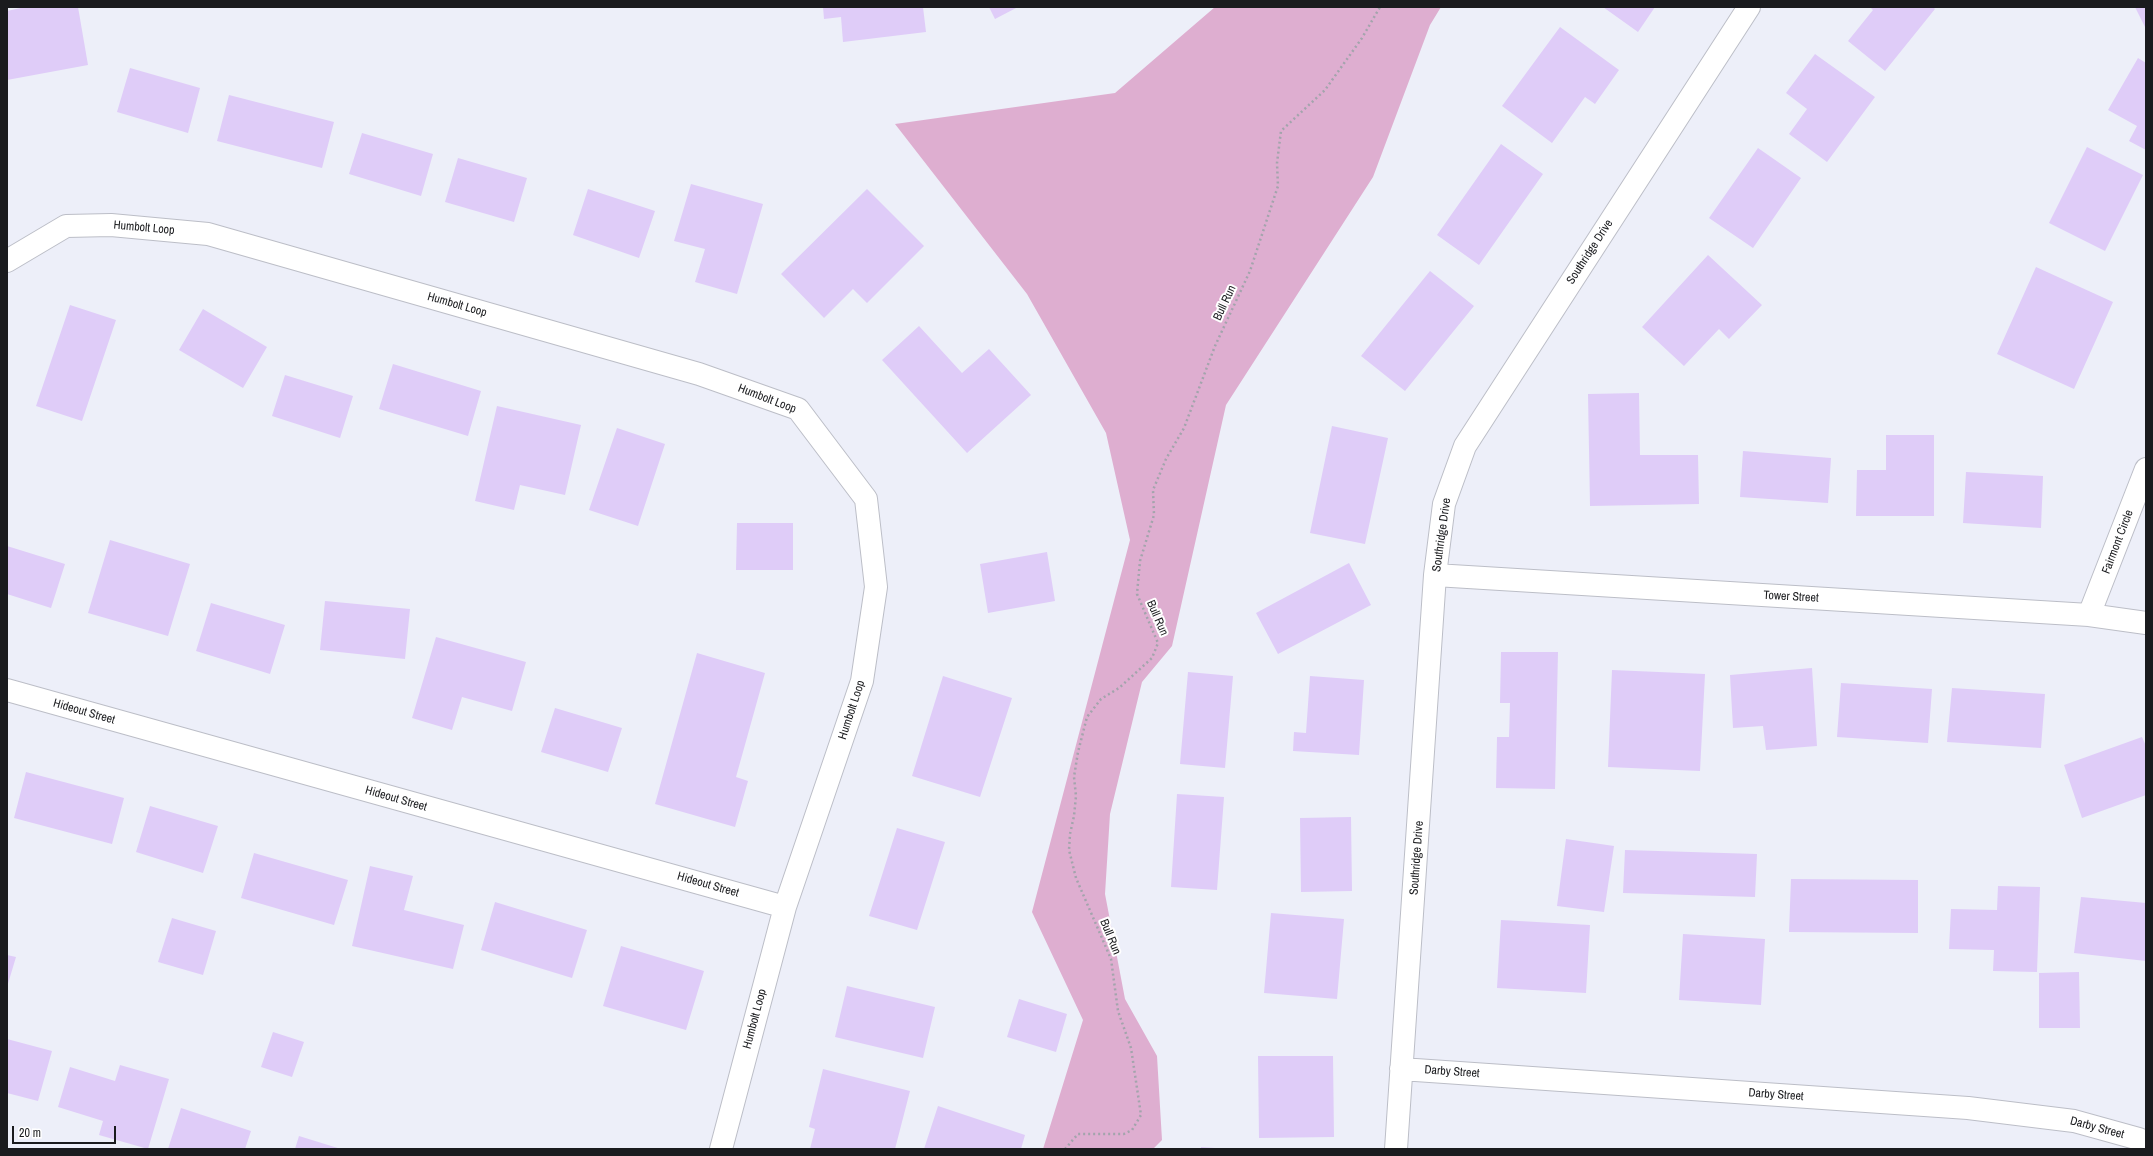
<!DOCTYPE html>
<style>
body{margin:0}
#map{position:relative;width:2153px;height:1156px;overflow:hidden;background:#edeff9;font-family:"Archivo Narrow",sans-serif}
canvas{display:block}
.frame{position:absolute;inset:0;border:8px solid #1a1b1e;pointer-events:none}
.scale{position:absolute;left:12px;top:1126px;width:104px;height:18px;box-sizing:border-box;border:2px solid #1a1b1e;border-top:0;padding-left:5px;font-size:12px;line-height:14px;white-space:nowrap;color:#1a1b1e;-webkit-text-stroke:3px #fff;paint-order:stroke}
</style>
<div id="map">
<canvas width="2153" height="1156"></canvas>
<div class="frame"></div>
<div class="scale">20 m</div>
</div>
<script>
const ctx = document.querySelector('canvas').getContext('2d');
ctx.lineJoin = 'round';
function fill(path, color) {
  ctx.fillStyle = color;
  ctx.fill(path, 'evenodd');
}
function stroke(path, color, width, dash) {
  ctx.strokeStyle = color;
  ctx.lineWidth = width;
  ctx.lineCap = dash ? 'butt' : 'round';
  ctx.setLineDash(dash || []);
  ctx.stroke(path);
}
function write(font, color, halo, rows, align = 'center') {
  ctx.font = font + ' "Archivo Narrow",sans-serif';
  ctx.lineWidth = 4;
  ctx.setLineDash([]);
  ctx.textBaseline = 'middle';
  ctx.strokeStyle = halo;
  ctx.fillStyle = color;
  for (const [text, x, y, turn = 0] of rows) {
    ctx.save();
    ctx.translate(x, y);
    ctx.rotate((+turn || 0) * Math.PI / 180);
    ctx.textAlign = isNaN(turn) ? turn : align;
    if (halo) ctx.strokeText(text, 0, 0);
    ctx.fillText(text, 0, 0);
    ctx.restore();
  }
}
fill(new Path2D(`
 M 1215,7 L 1441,7 L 1430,25 L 1373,177 L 1226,405 L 1172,646 L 1142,682 L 1110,814 L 1105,894 L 1125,999 L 1157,1056 L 1162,1140 L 1153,1149 L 1043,1149 L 1083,1020 L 1032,912 L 1130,540 L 1106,433 L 1027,294 L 895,124 L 1115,93 Z`), '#deaed0');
fill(new Path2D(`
 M 25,7 L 78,7 L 88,65 L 7,80 L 7,11 Z
 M 823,7 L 923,7 L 926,32 L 843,42 L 841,17 L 824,19 Z
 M 989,7 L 1018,7 L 995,19 Z
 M 1603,7 L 1655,7 L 1638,32 Z
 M 1870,7 L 1933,7 L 1935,9 L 1885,71 L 1848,41 L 1873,10 Z
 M 2135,7 L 2146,7 L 2146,29 Z
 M 1560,27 L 1619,70 L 1595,104 L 1585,97 L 1552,143 L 1502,106 Z
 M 1815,54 L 1875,97 L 1827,162 L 1789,134 L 1807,109 L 1786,93 Z
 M 2138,58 L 2146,63 L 2146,150 L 2129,141 L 2137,126 L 2108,110 Z
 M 130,68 L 200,88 L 188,133 L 117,112 Z
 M 229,95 L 334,122 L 322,168 L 217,141 Z
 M 362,133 L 433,154 L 421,196 L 349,174 Z
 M 1501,144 L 1543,174 L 1479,265 L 1437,235 Z
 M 2087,147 L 2143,175 L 2105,251 L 2049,223 Z
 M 1758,148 L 1801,178 L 1753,248 L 1709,218 Z
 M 458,158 L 527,178 L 514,222 L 445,202 Z
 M 691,184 L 763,204 L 737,294 L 695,282 L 705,249 L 674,241 Z
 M 588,189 L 655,211 L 639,258 L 573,235 Z
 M 867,189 L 924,246 L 867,303 L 853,289 L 824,318 L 781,274 Z
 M 1708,255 L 1762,305 L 1729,339 L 1719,329 L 1684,366 L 1642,327 Z
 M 2036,267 L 2113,302 L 2074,389 L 1997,354 Z
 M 1430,271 L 1474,306 L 1405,391 L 1361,356 Z
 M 70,305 L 116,320 L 82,421 L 36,406 Z
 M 203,309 L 267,347 L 243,388 L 179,350 Z
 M 919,326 L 962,373 L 989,349 L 1031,395 L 967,453 L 882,360 Z
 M 393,364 L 481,391 L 468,436 L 379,409 Z
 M 285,375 L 353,396 L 340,438 L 272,416 Z
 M 1639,393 L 1640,455 L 1698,455 L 1699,504 L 1590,506 L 1588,394 Z
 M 497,406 L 581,425 L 565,495 L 520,485 L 514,510 L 475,501 Z
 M 1332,426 L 1388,438 L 1365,544 L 1310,533 Z
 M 617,428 L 665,444 L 638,526 L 589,510 Z
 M 1886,435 L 1934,435 L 1934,516 L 1856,516 L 1857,470 L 1886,470 Z
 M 1743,451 L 1831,458 L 1828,503 L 1740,497 Z
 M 1966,472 L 2043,476 L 2041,528 L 1963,523 Z
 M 737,523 L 793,523 L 793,570 L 736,570 Z
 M 110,540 L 190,564 L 168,636 L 88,613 Z
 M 7,546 L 65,564 L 51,608 L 7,594 Z
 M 1047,552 L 1055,601 L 988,613 L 980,564 Z
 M 1349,563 L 1371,605 L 1278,654 L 1256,613 Z
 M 325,601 L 410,609 L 405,659 L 320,650 Z
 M 211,603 L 285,625 L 270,674 L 196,651 Z
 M 436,637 L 526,662 L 512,711 L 462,697 L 452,730 L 412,718 Z
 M 1501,652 L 1558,652 L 1555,789 L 1496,788 L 1497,737 L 1509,737 L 1510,703 L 1500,703 Z
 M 697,653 L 765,673 L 736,777 L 748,781 L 735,827 L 655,804 Z
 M 1812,668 L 1817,746 L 1766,750 L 1763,726 L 1733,728 L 1730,675 Z
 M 1612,670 L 1705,674 L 1700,771 L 1608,767 Z
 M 1188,672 L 1233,676 L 1225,768 L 1180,764 Z
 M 943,676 L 1012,698 L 980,797 L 912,776 Z
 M 1310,676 L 1364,680 L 1359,755 L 1293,751 L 1294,732 L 1306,733 Z
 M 1841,683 L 1932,689 L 1928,743 L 1837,737 Z
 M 1952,688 L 2045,694 L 2041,748 L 1947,742 Z
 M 555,708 L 622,728 L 608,772 L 541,752 Z
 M 2142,737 L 2146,746 L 2146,795 L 2082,818 L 2064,765 Z
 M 26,772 L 124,798 L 112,844 L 14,818 Z
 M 1177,794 L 1224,797 L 1217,890 L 1171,887 Z
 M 150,806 L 218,826 L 203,873 L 136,852 Z
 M 1351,817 L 1352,891 L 1301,892 L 1300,818 Z
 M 897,828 L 945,842 L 917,930 L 869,916 Z
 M 1566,839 L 1614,846 L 1604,912 L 1557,906 Z
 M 1625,850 L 1757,854 L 1755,897 L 1623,893 Z
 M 254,853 L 348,880 L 334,925 L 241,898 Z
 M 370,866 L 413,876 L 404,910 L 464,925 L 453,969 L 352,946 Z
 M 1791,879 L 1918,880 L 1918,933 L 1789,932 Z
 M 1998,886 L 2040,887 L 2037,972 L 1993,971 L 1994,950 L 1949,949 L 1951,909 L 1997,910 Z
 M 2081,897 L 2146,903 L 2146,961 L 2074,953 Z
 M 495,902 L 587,930 L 572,978 L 481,950 Z
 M 1271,913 L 1344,919 L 1337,999 L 1264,993 Z
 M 172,918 L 216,931 L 203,975 L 158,962 Z
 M 1501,920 L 1590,925 L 1586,993 L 1497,988 Z
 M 1683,934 L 1765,939 L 1761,1005 L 1679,1000 Z
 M 621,946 L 704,971 L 686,1030 L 603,1006 Z
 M 7,955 L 16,957 L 7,987 Z
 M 2079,972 L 2080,1028 L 2039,1028 L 2039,973 Z
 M 847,986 L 935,1007 L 923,1058 L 835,1037 Z
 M 1019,999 L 1067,1014 L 1056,1052 L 1007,1037 Z
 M 273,1032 L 304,1042 L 292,1077 L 261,1067 Z
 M 7,1039 L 52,1051 L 38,1101 L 7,1093 Z
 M 1258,1056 L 1333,1056 L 1334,1137 L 1259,1138 Z
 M 120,1065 L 169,1079 L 148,1149 L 99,1135 L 103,1121 L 58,1107 L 70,1067 L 115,1081 Z
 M 823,1069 L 910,1091 L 895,1149 L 810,1149 L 815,1129 L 809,1127 Z
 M 938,1106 L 1025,1135 L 1021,1149 L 924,1149 Z
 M 181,1108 L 251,1131 L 245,1149 L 168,1149 Z
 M 299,1136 L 341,1149 L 295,1149 Z
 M 1201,1147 L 1215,1148 L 1215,1149 L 1201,1149 Z`), '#dfccf8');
const street = new Path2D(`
 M 7,261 L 66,226 L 111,225 L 208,234 L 699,374 L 798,409 L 866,499 L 876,587 L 862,681 L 785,907 L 721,1149
 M 1435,575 L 2089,615 L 2146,623
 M 2089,615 L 2146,469
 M 7,690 L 785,907
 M 1401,1069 L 1968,1108 L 2074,1121 L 2139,1139 L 2146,1144
 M 1396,1149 L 1435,575 L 1444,504 L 1465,446 L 1749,7`);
stroke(street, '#bcbec7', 24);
stroke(new Path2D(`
 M 1065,1149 L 1078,1134 L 1124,1134 L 1132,1130 L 1141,1115 L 1131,1048 L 1118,1011 L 1111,959 L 1076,878 L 1069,850 L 1070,834 L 1074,816 L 1076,796 L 1074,777 L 1078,752 L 1087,717 L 1101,699 L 1119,688 L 1152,658 L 1158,643 L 1137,594 L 1140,561 L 1154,515 L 1153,490 L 1166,459 L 1184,428 L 1215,346 L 1250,271 L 1278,186 L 1277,163 L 1281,131 L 1325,90 L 1362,38 L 1380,7`), '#a3a4ac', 2.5, [2, 3]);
stroke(street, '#fff', 22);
write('12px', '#1a1b1e', '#fff', [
 ["Humbolt Loop",144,228,5],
 ["Southridge Drive",1590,252,-57],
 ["Bull Run",1225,303,-65],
 ["Humbolt Loop",457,305,16],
 ["Humbolt Loop",767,399,21],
 ["Southridge Drive",1442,535,-82],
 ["Fairmont Circle",2118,542,-69],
 ["Tower Street",1791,597,3],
 ["Bull Run",1157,618,67],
 ["Humbolt Loop",852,710,-72],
 ["Hideout Street",84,712,16],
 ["Hideout Street",396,799,16],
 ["Southridge Drive",1417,858,-86],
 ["Hideout Street",708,885,16],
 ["Bull Run",1110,937,68],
 ["Humbolt Loop",755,1019,-75],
 ["Darby Street",1452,1072,4],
 ["Darby Street",1776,1095,4],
 ["Darby Street",2097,1128,15]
]);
</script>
